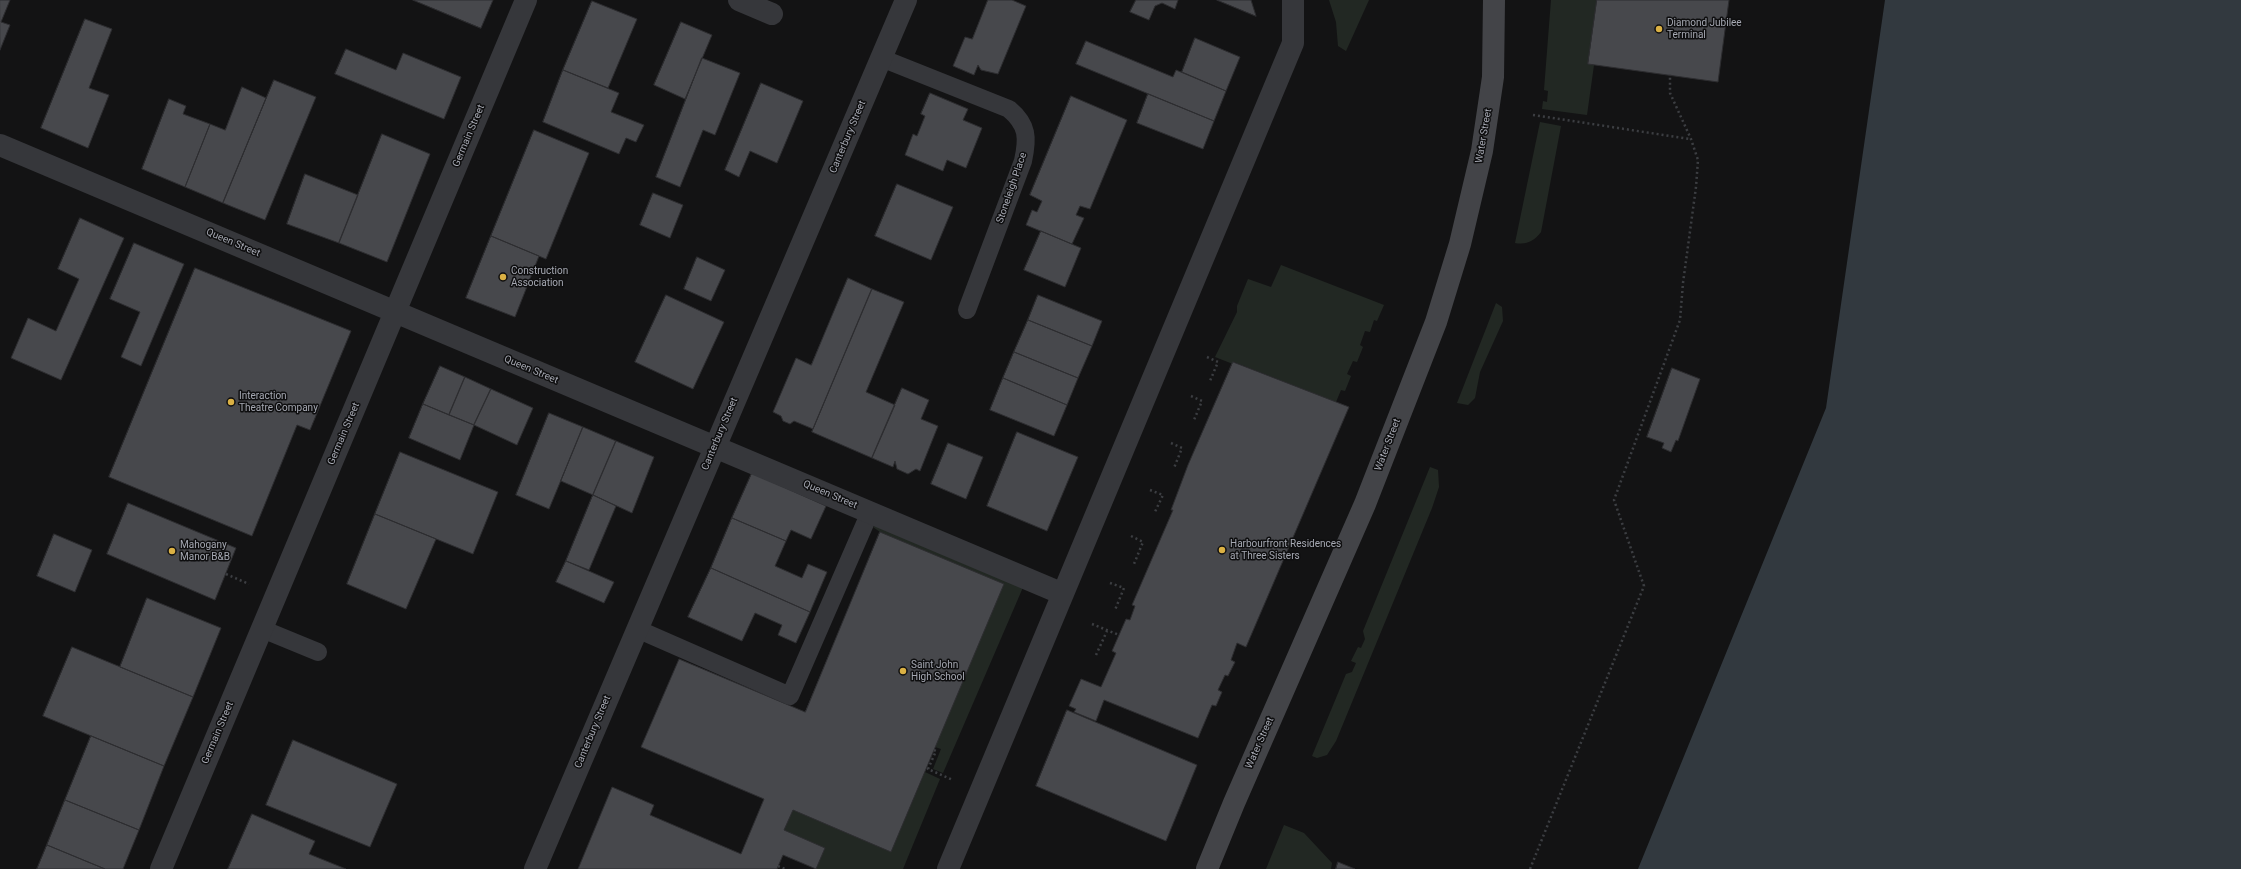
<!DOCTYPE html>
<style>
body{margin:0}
canvas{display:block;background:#131314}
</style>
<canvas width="2241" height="869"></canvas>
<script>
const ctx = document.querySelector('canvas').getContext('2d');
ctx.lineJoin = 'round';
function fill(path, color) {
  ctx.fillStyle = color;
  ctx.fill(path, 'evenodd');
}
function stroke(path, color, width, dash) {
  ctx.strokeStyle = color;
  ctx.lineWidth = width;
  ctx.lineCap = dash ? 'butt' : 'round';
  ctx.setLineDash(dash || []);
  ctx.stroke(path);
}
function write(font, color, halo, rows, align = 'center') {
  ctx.font = font + ' Roboto,sans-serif';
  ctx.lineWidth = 3;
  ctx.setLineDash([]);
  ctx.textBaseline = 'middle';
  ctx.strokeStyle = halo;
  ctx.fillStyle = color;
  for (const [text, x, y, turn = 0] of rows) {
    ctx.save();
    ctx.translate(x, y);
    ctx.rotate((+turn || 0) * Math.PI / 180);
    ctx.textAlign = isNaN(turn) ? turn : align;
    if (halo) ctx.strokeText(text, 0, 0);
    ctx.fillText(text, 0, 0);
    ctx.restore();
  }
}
fill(new Path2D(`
 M 1329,0 L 1369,0 L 1346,51 L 1338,46 L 1336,22 Z
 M 1551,0 L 1598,0 L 1588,63 L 1594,65 L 1587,115 L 1542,109 L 1543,101 L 1547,102 L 1548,91 L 1544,90 Z
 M 1540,122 L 1561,126 L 1541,232 C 1534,241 1527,245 1515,243 Z
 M 1281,265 L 1384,305 L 1377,321 L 1374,320 L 1370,332 L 1365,331 L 1360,345 L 1363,347 L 1357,362 L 1353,361 L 1347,374 L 1351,376 L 1345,391 L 1341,390 L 1336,402 L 1234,362 L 1233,364 L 1215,357 L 1237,312 L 1237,306 L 1248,279 L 1271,287 Z
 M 1496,303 L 1502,307 L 1503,321 L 1480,372 L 1475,398 L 1468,405 L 1457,403 Z
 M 1430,467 L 1438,470 L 1439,487 L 1432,508 L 1336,741 L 1327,755 L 1317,758 L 1312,756 L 1346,674 L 1352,672 L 1356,663 L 1351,661 L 1358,647 L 1361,648 L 1365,639 L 1363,631 Z
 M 879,524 L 1024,585 L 943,773 L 933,769 L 941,749 L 935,747 L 880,532 L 873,527 Z
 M 925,772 L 940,779 L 903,869 L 816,869 L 824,848 L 784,830 L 793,810 L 891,852 Z
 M 1284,825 L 1304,833 L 1332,863 L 1331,869 L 1266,869 Z`), '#222823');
fill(new Path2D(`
 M 1885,0 L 2241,0 L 2241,869 L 1638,869 L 1826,408 Z`), '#32393f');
const building = new Path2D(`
 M 0,0 L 10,0 L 1,22 L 10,25 L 0,50 Z
 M 413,0 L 493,0 L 481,28 Z
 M 988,0 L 1012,0 L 1026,6 L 998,74 L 981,70 L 978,65 L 974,75 L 953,66 L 965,37 L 972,39 Z
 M 1136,0 L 1178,0 L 1175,9 L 1162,3 L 1155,6 L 1149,20 L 1130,12 Z
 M 1217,0 L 1251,0 L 1256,16 Z
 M 1597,0 L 1729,0 L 1718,82 L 1588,64 Z
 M 592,1 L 637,19 L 608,88 L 563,70 Z
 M 85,19 L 112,29 L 89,88 L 109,95 L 88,148 L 41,128 Z
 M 681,22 L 712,35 L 685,99 L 654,85 Z
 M 1195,38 L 1240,57 L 1226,91 L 1182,72 Z
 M 1086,41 L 1173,77 L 1176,70 L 1226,91 L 1214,121 L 1076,64 Z
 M 346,49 L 396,70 L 403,53 L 461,77 L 444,119 L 335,74 Z
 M 702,58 L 740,73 L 715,135 L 703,130 L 680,187 L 656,177 Z
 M 563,70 L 619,93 L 611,112 L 644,125 L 636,142 L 626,138 L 619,154 L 543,122 Z
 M 274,80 L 316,97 L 265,220 L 223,203 Z
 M 761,83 L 803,101 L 777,163 L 750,151 L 739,177 L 725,170 Z
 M 242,87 L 266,98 L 223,203 L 185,187 L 210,124 L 225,130 Z
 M 930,93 L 968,109 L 963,120 L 982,128 L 966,168 L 947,160 L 943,171 L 905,155 L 913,134 L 917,136 L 925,116 L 921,114 Z
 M 1148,94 L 1214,121 L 1203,149 L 1137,123 Z
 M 1071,96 L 1127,120 L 1090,209 L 1080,206 L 1076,215 L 1084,218 L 1072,244 L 1026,225 L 1032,210 L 1037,212 L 1042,201 L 1030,195 Z
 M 169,99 L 186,106 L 183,114 L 210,124 L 185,187 L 142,169 Z
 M 534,130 L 589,153 L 546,259 L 491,236 Z
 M 382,134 L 430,154 L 387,262 L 339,243 Z
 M 305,174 L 358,195 L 339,243 L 287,224 Z
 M 897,184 L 953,207 L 931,260 L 875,236 Z
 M 653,193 L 683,205 L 670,238 L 640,225 Z
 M 80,218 L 124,238 L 61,380 L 11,358 L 28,318 L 56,331 L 79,279 L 58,269 Z
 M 1041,231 L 1081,248 L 1065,287 L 1024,270 Z
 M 491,236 L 539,256 L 515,317 L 466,298 Z
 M 134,243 L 184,264 L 141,366 L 121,357 L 140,312 L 110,299 Z
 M 697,257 L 725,270 L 711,301 L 684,289 Z
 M 195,268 L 351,331 L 310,430 L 297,425 L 252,536 L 109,477 Z
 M 848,278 L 872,289 L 813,429 L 794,421 L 790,424 L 783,421 L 781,416 L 773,412 L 796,358 L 811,365 Z
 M 872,289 L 904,302 L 866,392 L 895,405 L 872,458 L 812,432 Z
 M 666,295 L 724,322 L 693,389 L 635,362 Z
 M 1038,295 L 1102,321 L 1092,346 L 1028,320 Z
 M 1028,320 L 1092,346 L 1078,378 L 1014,352 Z
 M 1014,352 L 1078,378 L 1067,405 L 1003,378 Z
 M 1233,362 L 1349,407 L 1246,647 L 1237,643 L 1231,660 L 1235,662 L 1228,676 L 1225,675 L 1218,690 L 1222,692 L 1216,706 L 1212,705 L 1198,738 L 1104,700 L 1096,721 L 1074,712 L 1076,709 L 1069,706 L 1081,679 L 1101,687 L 1116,653 L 1112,651 L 1126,619 L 1130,620 L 1135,606 L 1132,605 L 1173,510 L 1171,510 L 1188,465 Z
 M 440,366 L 465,377 L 449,415 L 423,404 Z
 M 1672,368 L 1700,379 L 1678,441 L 1676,440 L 1671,452 L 1662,448 L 1664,443 L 1647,437 Z
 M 465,377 L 491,389 L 474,425 L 449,415 Z
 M 1003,378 L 1067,405 L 1054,436 L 990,410 Z
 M 902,388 L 929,400 L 921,419 L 938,426 L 920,471 L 916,469 L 908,474 L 897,469 L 895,461 L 893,467 L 872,458 Z
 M 491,389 L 533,408 L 517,445 L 474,425 Z
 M 423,404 L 474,425 L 460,460 L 409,438 Z
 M 549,413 L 583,427 L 549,509 L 516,495 Z
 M 583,427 L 616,441 L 593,495 L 561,481 Z
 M 1017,432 L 1078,457 L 1047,531 L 987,506 Z
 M 616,441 L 654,457 L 632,513 L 593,495 Z
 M 948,443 L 983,457 L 966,499 L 931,484 Z
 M 400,452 L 498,492 L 473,554 L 375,514 Z
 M 752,473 L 826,506 L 811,539 L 791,530 L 786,541 L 732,518 Z
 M 593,495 L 616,506 L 589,570 L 566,561 Z
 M 128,503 L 236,548 L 215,600 L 107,554 Z
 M 375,514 L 436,539 L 406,609 L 347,584 Z
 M 732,518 L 786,541 L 775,566 L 802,578 L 808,564 L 827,572 L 810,612 L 711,568 Z
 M 880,532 L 1004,584 L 891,852 L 793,810 L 784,830 L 825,848 L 816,869 L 783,855 L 777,869 L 578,869 L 612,787 L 654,805 L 650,815 L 741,854 L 764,799 L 641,747 L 679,659 L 805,712 Z
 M 54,534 L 92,550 L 75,592 L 37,576 Z
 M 566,561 L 614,582 L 604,603 L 556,582 Z
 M 711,568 L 810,612 L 796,643 L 778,635 L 782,625 L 755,613 L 742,641 L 688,617 Z
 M 147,598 L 221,628 L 193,697 L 120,667 Z
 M 72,647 L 193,697 L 164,766 L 43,716 Z
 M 1067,710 L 1197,765 L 1166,841 L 1036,786 Z
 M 91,736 L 164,766 L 139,830 L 65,800 Z
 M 293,740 L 397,784 L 370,847 L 266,805 Z
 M 65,800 L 139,830 L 123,869 L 105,869 L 47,845 Z
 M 252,814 L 315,841 L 309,854 L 346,869 L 228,869 Z
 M 47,845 L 105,869 L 37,869 Z
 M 1338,862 L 1355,869 L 1336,869 Z`);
fill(building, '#47484c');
stroke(building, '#2d2d30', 1);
stroke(new Path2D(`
 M 1533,115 L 1690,139
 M 1207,357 L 1218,362 L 1210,381
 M 1191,396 L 1202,401 L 1194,420
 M 1171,443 L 1182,448 L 1174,468
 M 1150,490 L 1163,495 L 1154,514
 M 1131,536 L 1143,542 L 1134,564
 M 226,574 L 249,584
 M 1110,583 L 1124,588 L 1115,610
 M 1092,624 L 1119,635
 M 1096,655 L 1107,631
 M 934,750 L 936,751 L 928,769 L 953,780
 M 778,866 L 785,869
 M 1530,869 L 1644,586 L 1614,500 L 1680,320 L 1683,283 L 1696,187 L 1698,160 L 1691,139 L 1670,93 L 1670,74`), '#3c3e42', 2.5, [2, 3]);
stroke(new Path2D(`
 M 881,58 L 1009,109 C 1028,125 1028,138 1023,161 L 967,310
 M 262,629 L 318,652
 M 637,629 L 790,696 L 870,512`), '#36373b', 18);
stroke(new Path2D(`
 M 739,0 L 772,14
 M 0,145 L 1063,594
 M 161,869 L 526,0
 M 535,869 L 906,0
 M 948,869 L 1293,43 L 1293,0`), '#36373b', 22);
stroke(new Path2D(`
 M 1207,869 L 1234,803 L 1365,504 L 1436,322 L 1460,244 L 1482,151 L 1493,77 L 1494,0`), '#434448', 22);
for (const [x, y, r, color] of [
 [1659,29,4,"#dbb144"],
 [503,277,4,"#dbb144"],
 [231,402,4,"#dbb144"],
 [1222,550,4,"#dbb144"],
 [172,551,4,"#dbb144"],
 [903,671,4,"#dbb144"]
]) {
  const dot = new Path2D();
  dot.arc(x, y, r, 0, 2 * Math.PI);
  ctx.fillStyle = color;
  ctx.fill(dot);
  stroke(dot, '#0e0e0f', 1.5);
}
write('10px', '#a6a9b3', '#0e0e0f', [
 ["Diamond Jubilee",1667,23],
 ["Terminal",1667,35],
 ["Construction",511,271],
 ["Association",511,283],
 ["Interaction",239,396],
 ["Theatre Company",239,408],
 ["Harbourfront Residences",1230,544],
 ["at Three Sisters",1230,556],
 ["Mahogany",180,545],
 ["Manor B&B",180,557],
 ["Saint John",911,665],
 ["High School",911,677]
], 'left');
write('10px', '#a6a9b3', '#0e0e0f', [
 ["Germain Street",469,136,-67],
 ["Water Street",1484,136,-80],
 ["Canterbury Street",848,137,-67],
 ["Stoneleigh Place",1012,188,-71],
 ["Queen Street",233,243,23],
 ["Queen Street",531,370,23],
 ["Germain Street",344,434,-67],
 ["Canterbury Street",720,434,-67],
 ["Water Street",1388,445,-69],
 ["Queen Street",830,495,23],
 ["Canterbury Street",593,732,-67],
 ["Germain Street",218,733,-67],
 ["Water Street",1260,743,-66]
]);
</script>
